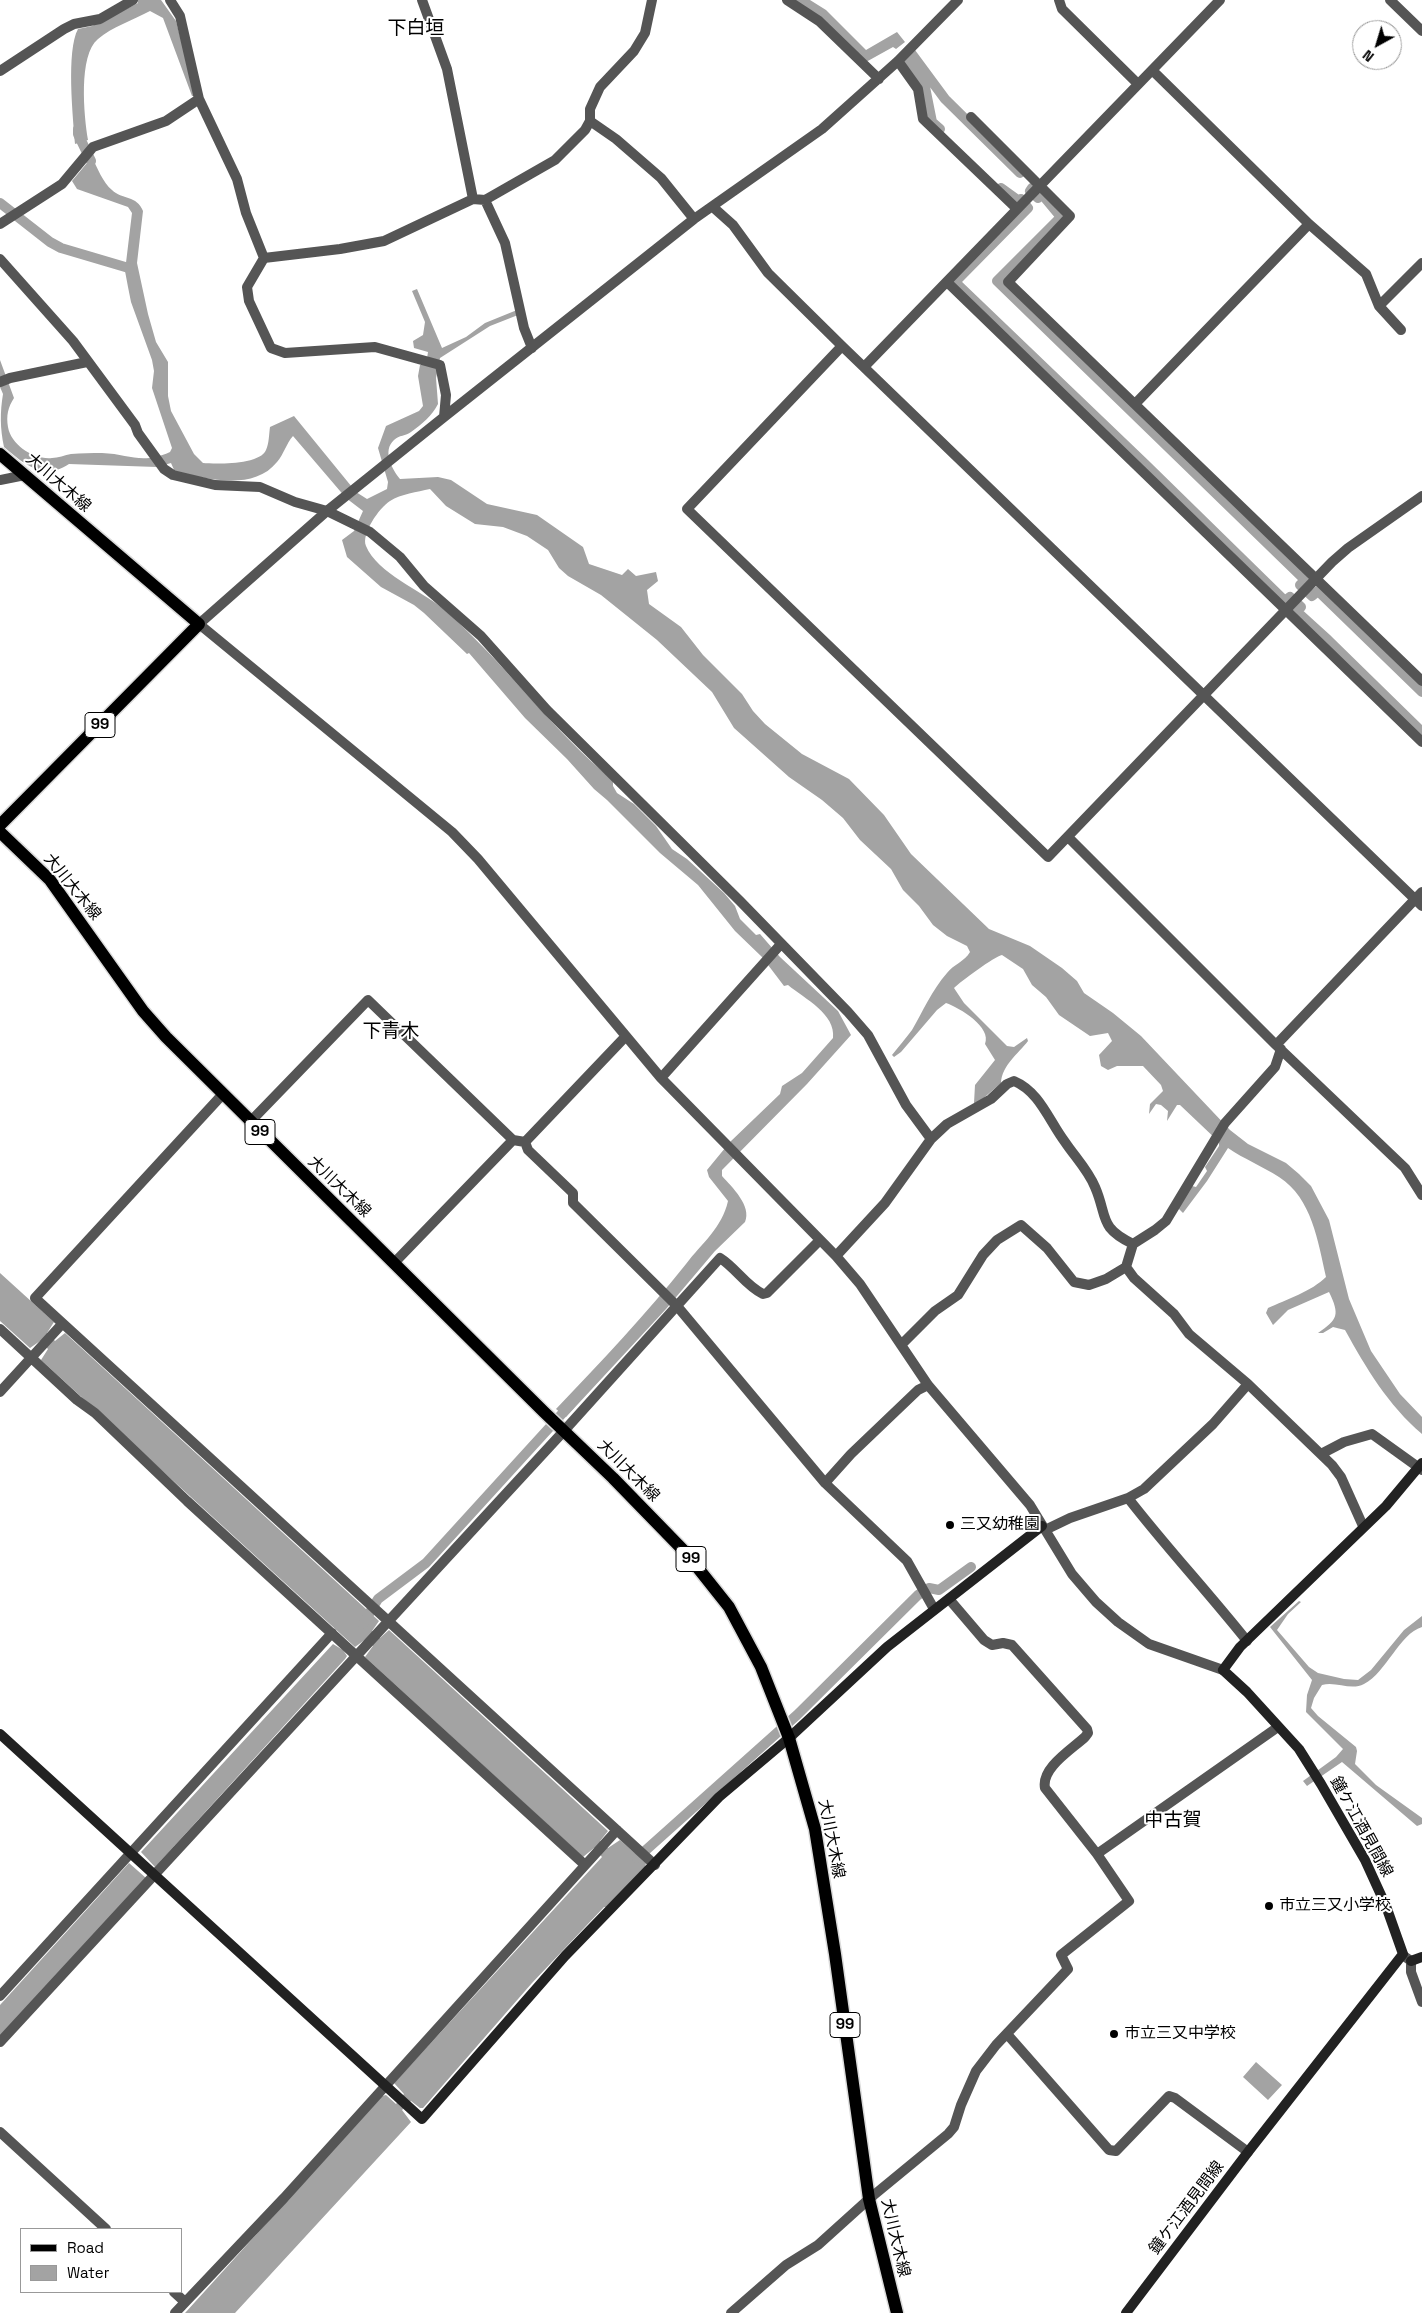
<!DOCTYPE html>
<meta charset="utf-8">
<style>
body{margin:0}
#map{position:relative;width:1422px;height:2313px;overflow:hidden;background:#fff;font-family:"Space Grotesk",sans-serif}
canvas{display:block}
.legend{position:absolute;left:20px;top:2228px;width:162px;height:65px;box-sizing:border-box;background:#fff;border:1px solid #999;margin:0;padding:6px 9px;list-style:none;font-size:15px;color:#000}
.legend li{display:flex;align-items:center;gap:10px;height:25px}
.legend b{width:25px;border:1px solid #999}
.north{position:absolute;left:1352px;top:20px;width:50px;height:50px;box-sizing:border-box;background:#fff;border:1px solid #999;border-radius:50%;rotate:219deg;font-size:14px;font-weight:700;line-height:20px;text-align:center;color:#000}
.north::after{content:'';display:block;margin:auto;width:18px;height:22px;background:#000;clip-path:polygon(50% 0,100% 100%,50% 72%,0 100%)}
</style>
<div id="map">
<canvas width="1422" height="2313"></canvas>
<ul class="legend">
<li><b style="height:6px;background:#000"></b>Road</li>
<li><b style="height:14px;background:#a3a3a3"></b>Water</li>
</ul>
<div class="north">N</div>
</div>
<script>
const ctx = document.querySelector('canvas').getContext('2d');
ctx.lineJoin = 'round';
function fill(path, color) {
  ctx.fillStyle = color;
  ctx.fill(path, 'evenodd');
}
function stroke(path, color, width, dash) {
  ctx.strokeStyle = color;
  ctx.lineWidth = width;
  ctx.lineCap = dash ? 'butt' : 'round';
  ctx.setLineDash(dash || []);
  ctx.stroke(path);
}
function write(font, color, halo, rows, align = 'center') {
  ctx.font = font + ' "Space Grotesk","Noto Sans JP",sans-serif';
  ctx.lineWidth = 4;
  ctx.setLineDash([]);
  ctx.textBaseline = 'middle';
  ctx.strokeStyle = halo;
  ctx.fillStyle = color;
  for (const [text, x, y, turn = 0] of rows) {
    ctx.save();
    ctx.translate(x, y);
    ctx.rotate((+turn || 0) * Math.PI / 180);
    ctx.textAlign = isNaN(turn) ? turn : align;
    if (halo) ctx.strokeText(text, 0, 0);
    ctx.fillText(text, 0, 0);
    ctx.restore();
  }
}
fill(new Path2D(`
 M 137,0 L 161,0 L 176,21 L 196,96 L 192,96 L 163,18 L 150,11 C 133,20 112,27 98,39 C 78,55 84,116 88,140 L 75,144 C 73,117 66,51 78,29 L 92,26 L 138,3 Z
 M 794,0 L 810,0 L 826,10 L 866,50 L 897,32 L 905,42 L 896,49 L 893,47 L 866,62 Z
 M 92,157 C 97,167 103,183 112,190 C 122,200 137,195 143,211 L 137,263 L 148,314 L 156,342 L 168,362 L 168,396 L 171,411 L 194,454 L 203,463 C 216,464 260,465 266,450 C 269,444 269,434 270,427 L 294,416 L 356,492 L 367,499 L 387,489 L 388,482 L 378,448 L 386,426 L 419,411 L 423,406 L 418,376 L 420,365 L 426,365 L 428,352 L 414,348 L 413,341 L 423,335 L 425,322 L 412,291 L 417,289 L 442,348 L 466,337 L 485,323 L 517,310 L 518,315 L 490,326 L 440,358 L 436,378 L 438,404 C 432,416 422,424 411,432 C 406,436 399,435 394,440 C 382,451 392,469 400,479 L 438,477 L 451,480 L 487,504 L 537,515 L 583,547 L 589,564 L 622,575 L 628,569 L 636,576 L 656,572 L 658,581 L 647,590 L 649,604 L 681,627 L 703,655 L 742,694 L 753,711 L 765,724 L 802,754 L 849,779 L 884,815 L 911,854 L 989,929 L 1030,946 L 1062,968 L 1077,981 L 1084,993 L 1113,1013 L 1141,1036 L 1230,1130 L 1248,1144 L 1286,1163 L 1299,1174 L 1311,1186 L 1329,1220 L 1349,1299 L 1371,1351 L 1400,1394 L 1422,1417 L 1422,1434 C 1388,1405 1366,1368 1345,1330 L 1333,1327 L 1323,1333 L 1318,1333 C 1338,1319 1340,1315 1329,1292 L 1288,1310 L 1273,1325 L 1266,1313 L 1268,1308 C 1286,1300 1312,1291 1326,1277 C 1318,1242 1312,1198 1279,1177 C 1262,1166 1244,1159 1228,1148 L 1207,1181 L 1183,1213 L 1178,1208 L 1192,1186 L 1196,1187 L 1207,1171 L 1205,1167 L 1219,1146 L 1219,1142 L 1180,1105 L 1177,1105 L 1167,1121 L 1168,1111 L 1161,1105 L 1156,1104 L 1149,1114 L 1150,1104 L 1163,1091 L 1161,1085 L 1143,1066 L 1117,1066 L 1108,1070 L 1101,1066 L 1099,1055 L 1112,1041 L 1108,1033 L 1090,1036 L 1059,1015 L 1046,997 L 1032,985 L 1023,969 L 1002,955 C 995,956 960,982 954,988 L 964,1003 L 1007,1046 L 1014,1047 L 1027,1038 L 1028,1041 C 1018,1054 1002,1065 1001,1083 L 979,1102 L 974,1103 L 975,1085 L 995,1060 L 985,1044 C 992,1027 960,1008 946,1003 L 937,1010 L 901,1052 L 894,1057 L 892,1055 C 899,1046 906,1038 912,1030 C 923,1011 932,990 947,973 C 953,965 965,961 970,952 L 967,946 L 947,936 L 933,925 L 919,906 L 903,890 L 891,869 L 860,840 L 843,818 L 822,800 L 789,777 L 734,728 L 712,692 L 657,640 L 601,595 L 568,576 L 559,568 L 548,550 L 527,536 L 503,527 L 475,524 L 446,506 L 430,489 C 417,492 401,494 390,501 C 379,508 361,534 366,546 C 377,573 422,591 442,608 C 504,661 550,729 613,780 L 613,786 L 617,793 L 634,804 L 656,826 L 672,849 L 687,859 L 724,893 L 735,906 L 740,919 L 756,935 L 760,934 L 780,957 L 838,1011 L 851,1035 L 807,1084 L 722,1170 L 722,1176 C 732,1187 752,1206 745,1222 L 715,1251 L 666,1309 L 566,1417 L 556,1409 C 601,1362 646,1314 686,1264 C 702,1243 722,1228 728,1201 L 709,1177 L 707,1170 L 730,1142 L 780,1094 L 782,1086 L 802,1073 L 833,1038 C 836,1014 805,999 788,985 L 784,986 L 762,957 L 735,931 L 698,885 L 660,853 L 607,800 L 594,789 L 567,759 L 525,718 L 469,653 L 467,654 L 424,613 L 414,605 L 381,587 L 347,557 L 342,540 L 354,531 L 363,511 L 346,498 L 293,436 C 286,444 284,454 277,462 C 253,492 206,478 175,472 L 171,463 L 157,467 L 69,464 C 43,481 24,464 4,447 C 0,428 0,412 3,394 L 0,387 L 0,360 L 14,398 C 8,407 6,416 8,427 C 11,445 34,460 52,458 C 58,458 65,455 71,454 C 81,453 92,453 102,453 C 130,454 141,465 170,452 L 172,448 L 152,388 L 154,371 L 152,360 L 131,302 L 128,287 L 125,271 L 132,213 L 128,207 L 77,189 L 72,181 Z
 M 0,1273 L 54,1322 L 47,1333 L 55,1341 L 65,1333 L 379,1621 L 372,1631 L 380,1638 L 389,1630 L 608,1831 L 600,1841 L 608,1848 L 620,1840 L 646,1863 L 645,1868 L 606,1907 L 604,1907 L 532,1983 L 423,2108 L 420,2108 L 411,2101 L 402,2110 L 411,2122 L 235,2313 L 185,2313 L 382,2096 L 386,2095 L 396,2104 L 404,2094 L 394,2083 L 602,1857 L 594,1848 L 583,1857 L 365,1657 L 373,1646 L 366,1639 L 355,1647 L 41,1360 L 48,1349 L 40,1341 L 30,1348 L 0,1321 Z
 M 1299,1601 L 1301,1602 L 1288,1614 L 1277,1630 L 1309,1667 L 1318,1673 L 1344,1679 L 1358,1680 L 1371,1670 L 1404,1630 L 1422,1616 L 1422,1627 C 1399,1634 1387,1672 1364,1684 C 1351,1691 1336,1681 1322,1685 L 1314,1698 L 1311,1708 L 1318,1716 L 1356,1747 L 1357,1751 L 1355,1764 L 1376,1785 L 1422,1818 L 1422,1824 L 1417,1826 L 1342,1762 L 1307,1786 L 1303,1781 L 1336,1757 L 1343,1749 L 1306,1712 L 1307,1695 L 1312,1680 L 1270,1627 Z
 M 333,1644 L 343,1650 L 347,1656 L 345,1659 L 155,1867 L 141,1852 Z
 M 129,1863 L 146,1878 L 0,2036 L 0,2005 Z
 M 1256,2062 L 1282,2085 L 1268,2100 L 1243,2077 Z`), '#a3a3a3');
stroke(new Path2D(`
 M 78,129 L 78,134 L 91,161
 M 940,129 L 932,122 L 925,87 L 905,58 L 911,53 L 945,99 L 1020,173
 M 1001,188 L 1019,201 L 1021,199 L 1028,208 L 955,282 L 1145,464 L 1285,601 L 1290,597 L 1301,607 L 1296,611 L 1328,640 L 1422,732
 M 1032,188 L 1030,191 L 1038,198 L 1041,193 L 1061,217 L 997,281 L 1305,580 L 1300,585 L 1312,596 L 1318,591 L 1422,692
 M 0,203 L 50,242 L 61,248 L 132,269
 M 363,1624 L 378,1599 L 426,1563 L 570,1405
 M 637,1858 L 797,1715 L 918,1595 L 929,1588 L 939,1590 L 971,1567`), '#a3a3a3', 10);
const primary = new Path2D(`
 M 0,454 L 199,624 L 0,825
 M 0,832 L 50,880 L 143,1011 L 166,1037 L 544,1412 L 613,1478 L 686,1553 L 729,1607 L 761,1667 L 789,1738 L 815,1829 L 835,1954 L 869,2199 L 897,2313`);
stroke(primary, '#dbdbdb', 15);
stroke(new Path2D(`
 M 170,0 L 180,16 L 199,99 L 237,179 L 246,213 L 264,258
 M 422,0 L 447,69 L 473,199
 M 787,0 L 819,21 L 879,79
 M 958,0 L 898,61 L 822,129 L 694,219 L 444,417 L 327,511 L 199,624 L 452,832 L 478,859 L 661,1078 L 836,1256 L 860,1284 L 928,1385 L 1030,1505 L 1072,1574 L 1096,1602 L 1118,1622 L 1149,1644 L 1223,1670
 M 1059,0 L 1062,9 L 1138,84
 M 1390,0 L 1422,31
 M 898,61 L 918,89 L 923,119 L 1017,209
 M 1152,70 L 1309,224 L 1366,274 L 1379,306 L 1401,330
 M 0,71 L 64,29 L 74,24 L 100,19 L 133,0
 M 971,117 L 1070,216 L 1008,282 L 1422,681
 M 590,121 L 616,139 L 661,178 L 694,219
 M 485,200 L 505,243 L 524,328 L 532,348
 M 714,208 L 733,225 L 768,273 L 842,346 L 1422,906
 M 0,224 L 62,184 L 93,147 L 166,121 L 199,99
 M 264,258 L 340,249 L 384,241 L 473,199 L 485,200 L 555,160 L 585,130 L 590,121 L 590,109 L 600,87 L 634,51 L 645,33 L 652,0
 M 264,258 L 247,287 L 249,301 L 271,348 L 285,353 L 375,347 L 440,365 L 446,395 L 444,417
 M 0,259 L 73,341 L 135,425 L 138,433 L 164,469 L 173,475 L 215,485 L 260,487 L 295,502 L 327,511 L 370,532 L 400,557 L 424,586 L 481,636 L 547,710 L 740,901 L 848,1012 L 868,1035 L 906,1105 L 931,1139
 M 947,282 L 1422,742
 M 1379,306 L 1422,263
 M 842,346 L 687,509 L 1048,857 L 1332,562 L 1348,548 L 1422,496
 M 865,366 L 1220,0
 M 0,382 L 10,378 L 87,362
 M 1135,404 L 1309,224
 M 0,480 L 25,475
 M 1068,837 L 1276,1045 L 1405,1168 L 1422,1195
 M 1276,1045 L 1422,892
 M 661,1078 L 781,944
 M 222,1095 L 35,1298 L 655,1865
 M 250,1122 L 368,1000 L 513,1140 L 525,1142
 M 525,1142 L 528,1150 L 573,1193 L 573,1203 L 677,1306 L 825,1483 L 907,1561 L 934,1609
 M 525,1142 L 626,1036
 M 836,1256 L 885,1203 L 931,1139 L 947,1124 L 991,1099 L 1007,1084 L 1014,1081 C 1040,1092 1049,1121 1065,1142 C 1075,1157 1088,1170 1095,1187 C 1108,1217 1098,1227 1133,1244
 M 394,1263 L 513,1140
 M 1126,1267 L 1134,1278 L 1174,1314 L 1189,1334 L 1248,1384 L 1332,1465 L 1341,1477 L 1363,1526
 M 0,1329 L 77,1400 L 95,1413 L 187,1501 L 585,1865
 M 901,1345 L 935,1311 L 958,1295 L 983,1255 L 997,1240 L 1021,1225 L 1047,1248 L 1074,1282 L 1089,1285 L 1106,1279 L 1126,1267 L 1133,1244 L 1155,1230 L 1166,1221 L 1225,1123 L 1275,1067 L 1281,1049
 M 0,1392 L 62,1324
 M 1321,1454 L 1344,1442 L 1372,1434 L 1422,1470
 M 825,1483 L 851,1454 L 918,1390 L 928,1385
 M 1128,1498 C 1166,1547 1208,1592 1247,1641
 M 1045,1530 L 1070,1518 L 1128,1498 L 1144,1489 L 1213,1424 L 1248,1384
 M 1097,1854 L 1278,1727
 M 1404,1956 L 1411,1961 L 1411,1972 L 1422,2002
 M 0,1996 L 332,1633
 M 1007,2034 L 1109,2150 L 1116,2151 L 1169,2096 L 1175,2098 L 1248,2152
 M 0,2042 L 563,1432 L 720,1258 C 736,1268 746,1286 763,1294 L 767,1293 L 820,1240
 M 0,2132 L 106,2229
 M 174,2292 L 185,2302
 M 175,2313 L 284,2198 L 617,1830
 M 731,2313 L 786,2265 L 818,2245 L 869,2199 L 948,2134 L 954,2127 L 961,2105 L 976,2071 L 996,2045 L 1068,1969 L 1061,1955 L 1129,1901 L 1097,1854 L 1045,1788 C 1041,1768 1071,1750 1085,1737 L 1088,1733 L 1087,1729 L 1012,1645 L 1003,1643 L 992,1645 L 984,1640 L 949,1599`), '#555', 10);
stroke(new Path2D(`
 M 0,1734 L 422,2119 L 565,1956 L 719,1797 L 789,1738 L 887,1647 L 1042,1526
 M 1411,1961 L 1422,1957
 M 1126,2313 L 1248,2152 L 1403,1954 L 1386,1906 L 1365,1860 L 1321,1784 L 1299,1749 L 1247,1692 L 1223,1670 L 1240,1647 L 1386,1506 L 1422,1463`), '#222', 10);
stroke(primary, '#000', 12);
for (const [x, y, r, color] of [
 [950,1525,5,"#000"],
 [1269,1906,5,"#000"],
 [1114,2034,5,"#000"]
]) {
  const dot = new Path2D();
  dot.arc(x, y, r, 0, 2 * Math.PI);
  ctx.fillStyle = color;
  ctx.fill(dot);
  stroke(dot, '#fff', 2);
}
for (const [x, y, w] of [
 [100,725,30],
 [260,1132,30],
 [691,1559,30],
 [845,2025,30]
]) {
  const box = new Path2D();
  box.roundRect(x - w / 2, y - 12.5, w, 25, 4);
  ctx.fillStyle = '#fff';
  ctx.fill(box);
  stroke(box, '#000', 1);
}
write('bold 15px', '#000', null, [
 ["99",100,725],
 ["99",260,1132],
 ["99",691,1559],
 ["99",845,2025]
]);
write('16px', '#000', '#fff', [
 ["大川大木線",58,483,41],
 ["大川大木線",72,887,51],
 ["大川大木線",339,1187,44],
 ["大川大木線",628,1471,45],
 ["鐘ケ江酒見間線",1361,1827,61],
 ["大川大木線",831,1839,79],
 ["鐘ケ江酒見間線",1187,2208,-53],
 ["大川大木線",895,2238,77]
]);
write('16px', '#000', '#fff', [
 ["三又幼稚園",960,1525],
 ["市立三又小学校",1279,1906],
 ["市立三又中学校",1124,2034]
], 'left');
write('19px', '#000', '#fff', [
 ["下白垣",416,29],
 ["下青木",391,1032],
 ["中古賀",1173,1821]
]);
</script>
